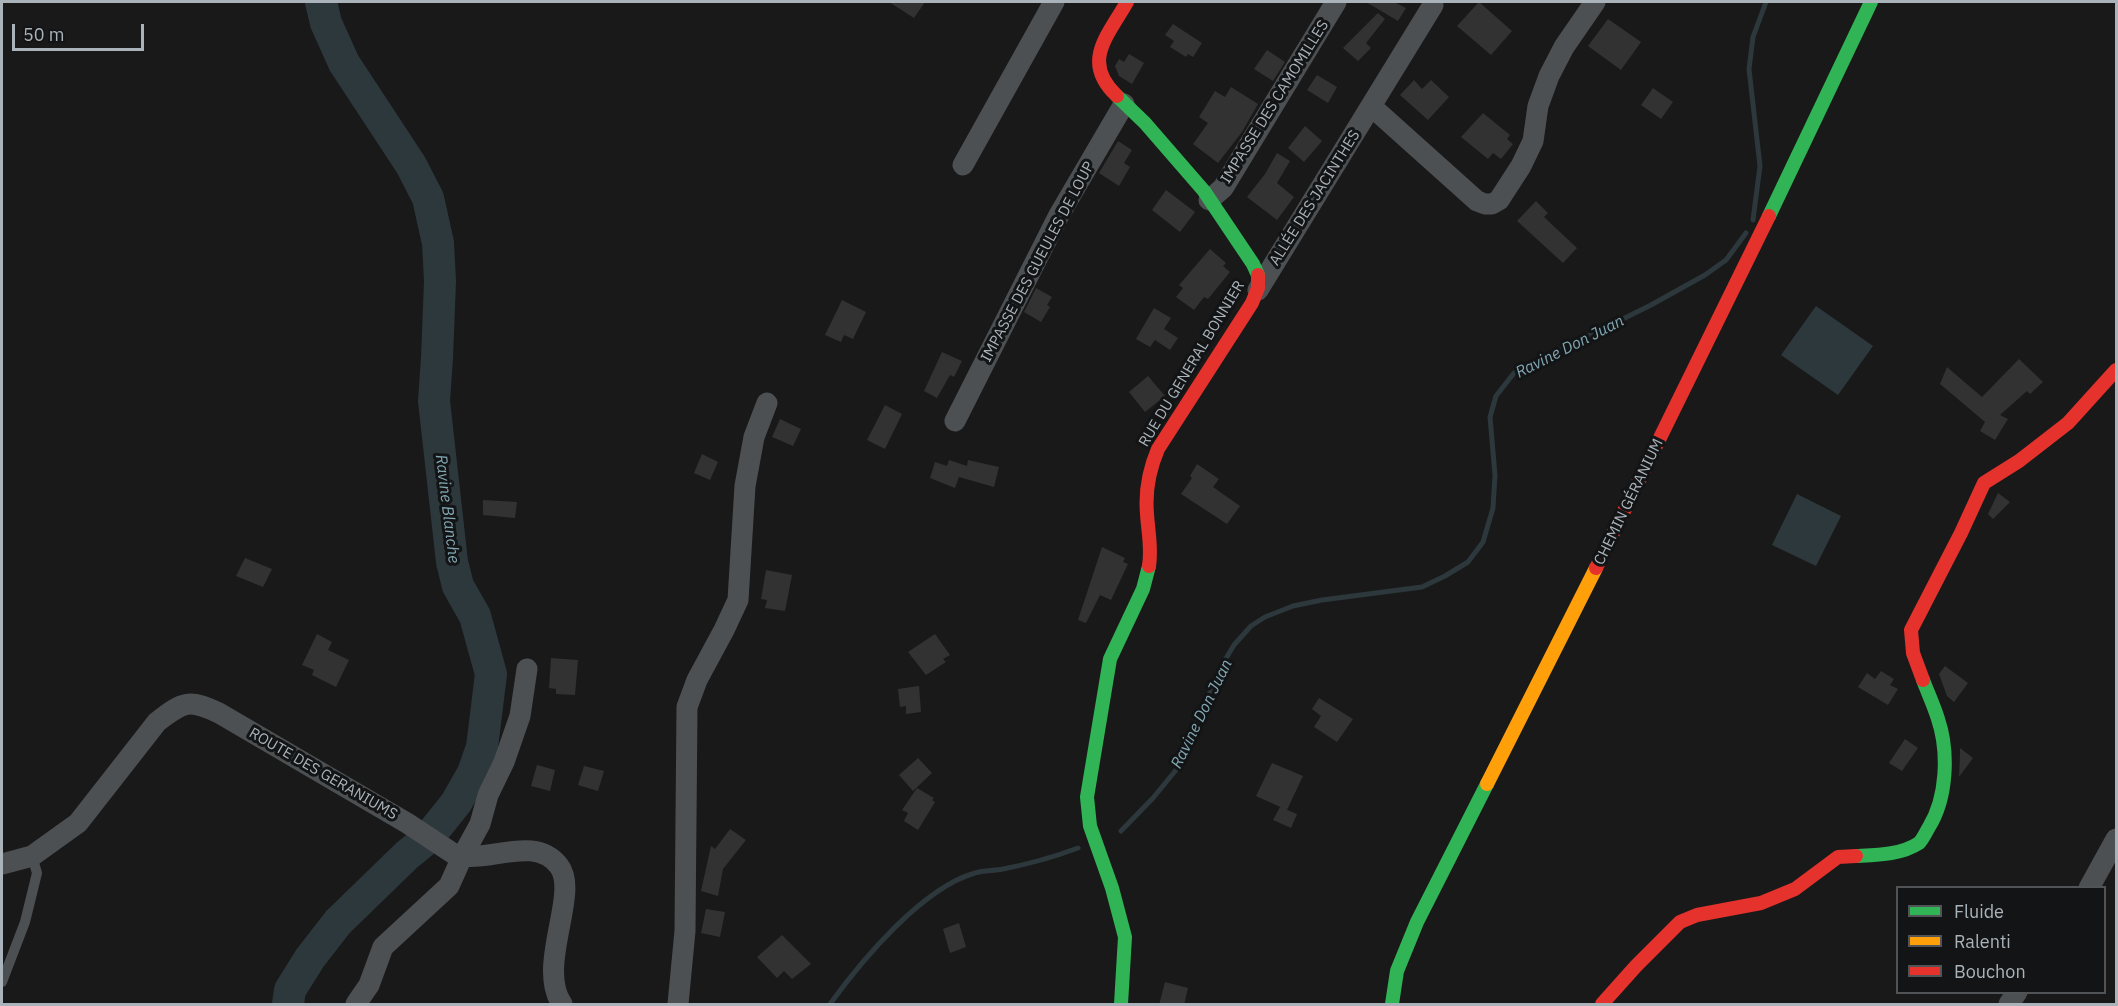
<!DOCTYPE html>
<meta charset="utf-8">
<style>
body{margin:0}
#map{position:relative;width:2118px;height:1006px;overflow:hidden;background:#191919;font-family:"IBM Plex Sans",sans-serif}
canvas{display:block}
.frame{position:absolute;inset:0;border:3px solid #abb3ba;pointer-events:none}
.legend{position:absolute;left:1896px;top:886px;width:210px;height:108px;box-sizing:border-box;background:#131415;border:2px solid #505457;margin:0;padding:8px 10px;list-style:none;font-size:18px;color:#abb3ba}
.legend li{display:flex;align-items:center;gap:12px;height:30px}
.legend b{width:30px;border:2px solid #505457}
.scale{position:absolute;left:12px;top:24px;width:132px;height:27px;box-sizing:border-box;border:3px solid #abb3ba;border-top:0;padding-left:8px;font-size:18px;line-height:21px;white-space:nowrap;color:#abb3ba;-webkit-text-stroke:4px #131415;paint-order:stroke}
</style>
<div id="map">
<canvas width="2118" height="1006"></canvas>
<div class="frame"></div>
<ul class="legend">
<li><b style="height:8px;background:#30b455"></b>Fluide</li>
<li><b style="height:8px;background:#ff9f0a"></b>Ralenti</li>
<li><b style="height:8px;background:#e5322d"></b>Bouchon</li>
</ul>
<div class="scale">50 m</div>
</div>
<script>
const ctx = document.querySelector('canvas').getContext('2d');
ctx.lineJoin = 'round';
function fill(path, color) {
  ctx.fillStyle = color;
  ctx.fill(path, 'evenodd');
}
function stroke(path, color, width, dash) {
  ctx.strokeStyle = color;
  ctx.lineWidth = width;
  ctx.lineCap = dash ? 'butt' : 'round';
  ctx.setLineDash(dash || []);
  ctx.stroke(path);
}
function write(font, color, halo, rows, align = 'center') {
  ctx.font = font + ' "IBM Plex Sans",sans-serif';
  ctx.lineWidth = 6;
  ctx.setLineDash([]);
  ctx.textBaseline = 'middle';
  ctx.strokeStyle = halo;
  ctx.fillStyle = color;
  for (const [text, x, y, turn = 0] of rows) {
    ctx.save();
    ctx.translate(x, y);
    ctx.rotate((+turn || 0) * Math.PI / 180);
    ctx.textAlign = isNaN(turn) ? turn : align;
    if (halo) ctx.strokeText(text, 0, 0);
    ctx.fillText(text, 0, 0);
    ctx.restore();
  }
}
fill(new Path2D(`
 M 1816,306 L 1873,346 L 1838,395 L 1781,355 Z
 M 1797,494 L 1841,516 L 1816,566 L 1772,545 Z`), '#2c383c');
stroke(new Path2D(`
 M 1753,220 L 1760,166 L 1749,69 L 1753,37 L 1766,2
 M 1121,831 L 1153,798 L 1176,770 L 1222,665 L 1234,645 L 1251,626 L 1265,617 L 1293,606 L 1322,600 L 1422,587 L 1445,576 L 1468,562 L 1483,542 L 1493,508 L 1495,475 L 1490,417 L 1496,396 L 1514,373 L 1651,305 L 1705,275 L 1726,260 L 1746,233
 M 830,1004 C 862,960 922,888 975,873 C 984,870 994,871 1003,869 C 1029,864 1054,857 1078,848`), '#2c383c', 5);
stroke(new Path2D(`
 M 288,1004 L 290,990 L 310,958 L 338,922 L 407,855 L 428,838 L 456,803 L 473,773 L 482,747 L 491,674 L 475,616 L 458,586 L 452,562 L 434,401 L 437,358 L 440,281 L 438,243 L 428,198 L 411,165 L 344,63 L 326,23 L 321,2`), '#2c383c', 32);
fill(new Path2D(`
 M 889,2 L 925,2 L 914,18 Z
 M 1366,2 L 1394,2 L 1406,8 L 1398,21 Z
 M 1479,2 L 1512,31 L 1491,55 L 1457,26 Z
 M 1378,13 L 1385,19 L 1366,43 L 1371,48 L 1358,61 L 1343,48 Z
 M 1608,19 L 1641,42 L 1621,70 L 1588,46 Z
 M 1173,24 L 1202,43 L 1193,57 L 1188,54 L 1186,57 L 1170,47 L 1174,41 L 1165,35 Z
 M 1267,50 L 1285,62 L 1273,81 L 1254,69 Z
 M 1129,54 L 1144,63 L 1132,84 L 1119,76 L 1115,66 L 1119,59 L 1124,62 Z
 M 1317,75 L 1337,87 L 1328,103 L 1307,90 Z
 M 1414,80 L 1422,89 L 1431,80 L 1449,97 L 1428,120 L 1400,95 Z
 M 1231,87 L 1258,104 L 1242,132 L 1218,163 L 1193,144 L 1208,123 L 1199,117 L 1215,91 L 1225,97 Z
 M 1653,88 L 1673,102 L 1661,119 L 1641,105 Z
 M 1483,113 L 1510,135 L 1507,139 L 1513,144 L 1501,159 L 1493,153 L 1488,159 L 1461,137 Z
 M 1305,126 L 1322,141 L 1304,162 L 1288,148 Z
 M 1118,141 L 1132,150 L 1124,163 L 1130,167 L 1119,186 L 1099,173 Z
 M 1277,153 L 1290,161 L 1277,183 L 1294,197 L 1277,220 L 1247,197 L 1265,174 Z
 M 1166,190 L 1195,212 L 1180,232 L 1152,210 Z
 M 1536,201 L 1548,213 L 1544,217 L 1577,248 L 1563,263 L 1517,221 Z
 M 1210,249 L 1226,263 L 1223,266 L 1230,272 L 1208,299 L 1204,297 L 1194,310 L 1176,297 L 1183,288 L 1179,285 Z
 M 1036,288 L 1052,297 L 1047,305 L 1050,307 L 1041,322 L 1024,312 Z
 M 842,300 L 866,312 L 853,339 L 844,335 L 841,342 L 825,335 Z
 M 1154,308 L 1171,318 L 1164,329 L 1178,338 L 1170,350 L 1155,340 L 1150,347 L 1136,339 Z
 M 942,352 L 962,361 L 954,377 L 950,375 L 937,398 L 924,391 Z
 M 2019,359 L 2043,382 L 2030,394 L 2027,391 L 2000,415 L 2008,419 L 1995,440 L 1980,431 L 1985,422 L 1940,384 L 1947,367 L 1982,397 Z
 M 1148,376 L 1165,396 L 1145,412 L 1129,392 Z
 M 885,405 L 902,414 L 885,449 L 867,440 Z
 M 780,419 L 801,429 L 793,446 L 772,437 Z
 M 702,454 L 718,462 L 710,480 L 694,473 Z
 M 949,460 L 967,466 L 968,460 L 999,467 L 994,487 L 959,477 L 955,488 L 930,478 L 935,462 L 947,466 Z
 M 1197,464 L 1219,479 L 1213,487 L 1240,506 L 1227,524 L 1181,494 L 1192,478 L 1190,476 Z
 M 1998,493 L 2010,502 L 1993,519 L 1988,514 Z
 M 483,500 L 517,502 L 515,518 L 483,515 Z
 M 1102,547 L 1125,558 L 1123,562 L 1128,564 L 1111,600 L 1100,595 L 1086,623 L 1078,620 Z
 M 245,558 L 272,569 L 263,587 L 236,576 Z
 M 766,570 L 792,575 L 785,611 L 765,608 L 767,600 L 761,599 Z
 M 317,634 L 332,642 L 328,650 L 349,660 L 336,687 L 312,675 L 314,670 L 302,665 Z
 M 935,634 L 950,655 L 943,659 L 946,662 L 926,675 L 908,652 Z
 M 551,658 L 578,660 L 575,695 L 556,694 L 556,689 L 549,688 Z
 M 1945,666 L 1968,683 L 1954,702 L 1947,696 L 1939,674 Z
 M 1881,671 L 1894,679 L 1890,685 L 1898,689 L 1888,705 L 1858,687 L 1867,673 L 1875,679 Z
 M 919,686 L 921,712 L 906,714 L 906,706 L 900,707 L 898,689 Z
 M 1319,698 L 1353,719 L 1337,742 L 1314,727 L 1321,716 L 1312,709 Z
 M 1905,739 L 1918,748 L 1902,771 L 1889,763 Z
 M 1960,748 L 1973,758 L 1959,777 L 1960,754 Z
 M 918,758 L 932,773 L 913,791 L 899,775 Z
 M 1272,763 L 1303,776 L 1287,810 L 1256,796 Z
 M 537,765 L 555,770 L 550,791 L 531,786 Z
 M 584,766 L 604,771 L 598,791 L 578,785 Z
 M 917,788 L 934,798 L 932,800 L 935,802 L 918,830 L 904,821 L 908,813 L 902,810 Z
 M 1280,807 L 1297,814 L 1291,828 L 1273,820 Z
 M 730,829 L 746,840 L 723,869 L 718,896 L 701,891 L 711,846 L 715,849 Z
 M 706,909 L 725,912 L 720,937 L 701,933 Z
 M 959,923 L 966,947 L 950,953 L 943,929 Z
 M 782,935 L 811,964 L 792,979 L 784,971 L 777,978 L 757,957 Z
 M 1165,982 L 1188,988 L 1184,1005 L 1159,1005 Z`), '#323233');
stroke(new Path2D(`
 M 2,982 L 25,922 L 37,873 L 32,856`), '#4d5052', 10);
stroke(new Path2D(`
 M 1371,106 L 1477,201 L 1485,204 L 1492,204 L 1499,200 L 1521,166 L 1533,141 L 1538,106 L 1549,76 L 1564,47 L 1595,2
 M 963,165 L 1054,2
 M 1209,200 L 1223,188 L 1336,2
 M 1258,290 L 1433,5
 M 955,421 L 1059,215 L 1124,104
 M 2,864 L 32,856 L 78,823 L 157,722 C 184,701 189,699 219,713 L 407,823 L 454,854 C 486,865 534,833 559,866 C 580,893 536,966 562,1004
 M 2089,888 L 2116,839
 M 356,1004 L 369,985 L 383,947 L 449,886 L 462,857 L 480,824 L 488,795 L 504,762 L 520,716 L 527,669
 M 678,1004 L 685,931 L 687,707 L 697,680 L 724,630 L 738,600 L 745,486 L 754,437 L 767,403
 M 2009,1004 L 2017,992`), '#4d5052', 21);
stroke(new Path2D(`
 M 1117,96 L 1145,123 L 1204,191 L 1253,264 L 1258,275
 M 1769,216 L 1871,2
 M 1856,856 C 1876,855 1901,855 1919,843 C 1923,839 1926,832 1929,827 C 1947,798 1949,752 1938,719 C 1934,706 1928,693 1923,680
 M 1121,1004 L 1125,937 L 1112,888 L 1090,826 L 1087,797 L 1110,659 L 1143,589 L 1149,566
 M 1392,1004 L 1397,971 L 1417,922 L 1487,784`), '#30b455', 14);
stroke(new Path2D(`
 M 1487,784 L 1596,568`), '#ff9f0a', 14);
stroke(new Path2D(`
 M 1117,96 C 1081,62 1107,37 1127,2
 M 1149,566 C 1152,548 1148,531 1147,514 C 1145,491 1149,470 1158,449 L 1252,303 L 1258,288 L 1258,275
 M 1596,568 L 1769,216
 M 1923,680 L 1913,653 L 1911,630 L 1961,533 L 1984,483 L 2019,461 L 2068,423 L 2116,370
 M 1602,1004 L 1636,966 L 1680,922 L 1697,915 L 1761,903 L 1795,889 L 1838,857 L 1856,856`), '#e5322d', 14);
write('15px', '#abb3ba', '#131415', [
 ["IMPASSE DES CAMOMILLES",1275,102,-58],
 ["ALLÉE DES JACINTHES",1315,198,-58],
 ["IMPASSE DES GUEULES DE LOUP",1038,262,-62],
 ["RUE DU GENERAL BONNIER",1192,364,-59],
 ["CHEMIN GÉRANIUM",1629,502,-64],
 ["ROUTE DES GERANIUMS",323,774,30]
]);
write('italic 16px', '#82a8b4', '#131415', [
 ["Ravine Don Juan",1570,347,-27],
 ["Ravine Blanche",447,509,83],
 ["Ravine Don Juan",1202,714,-64]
]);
</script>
